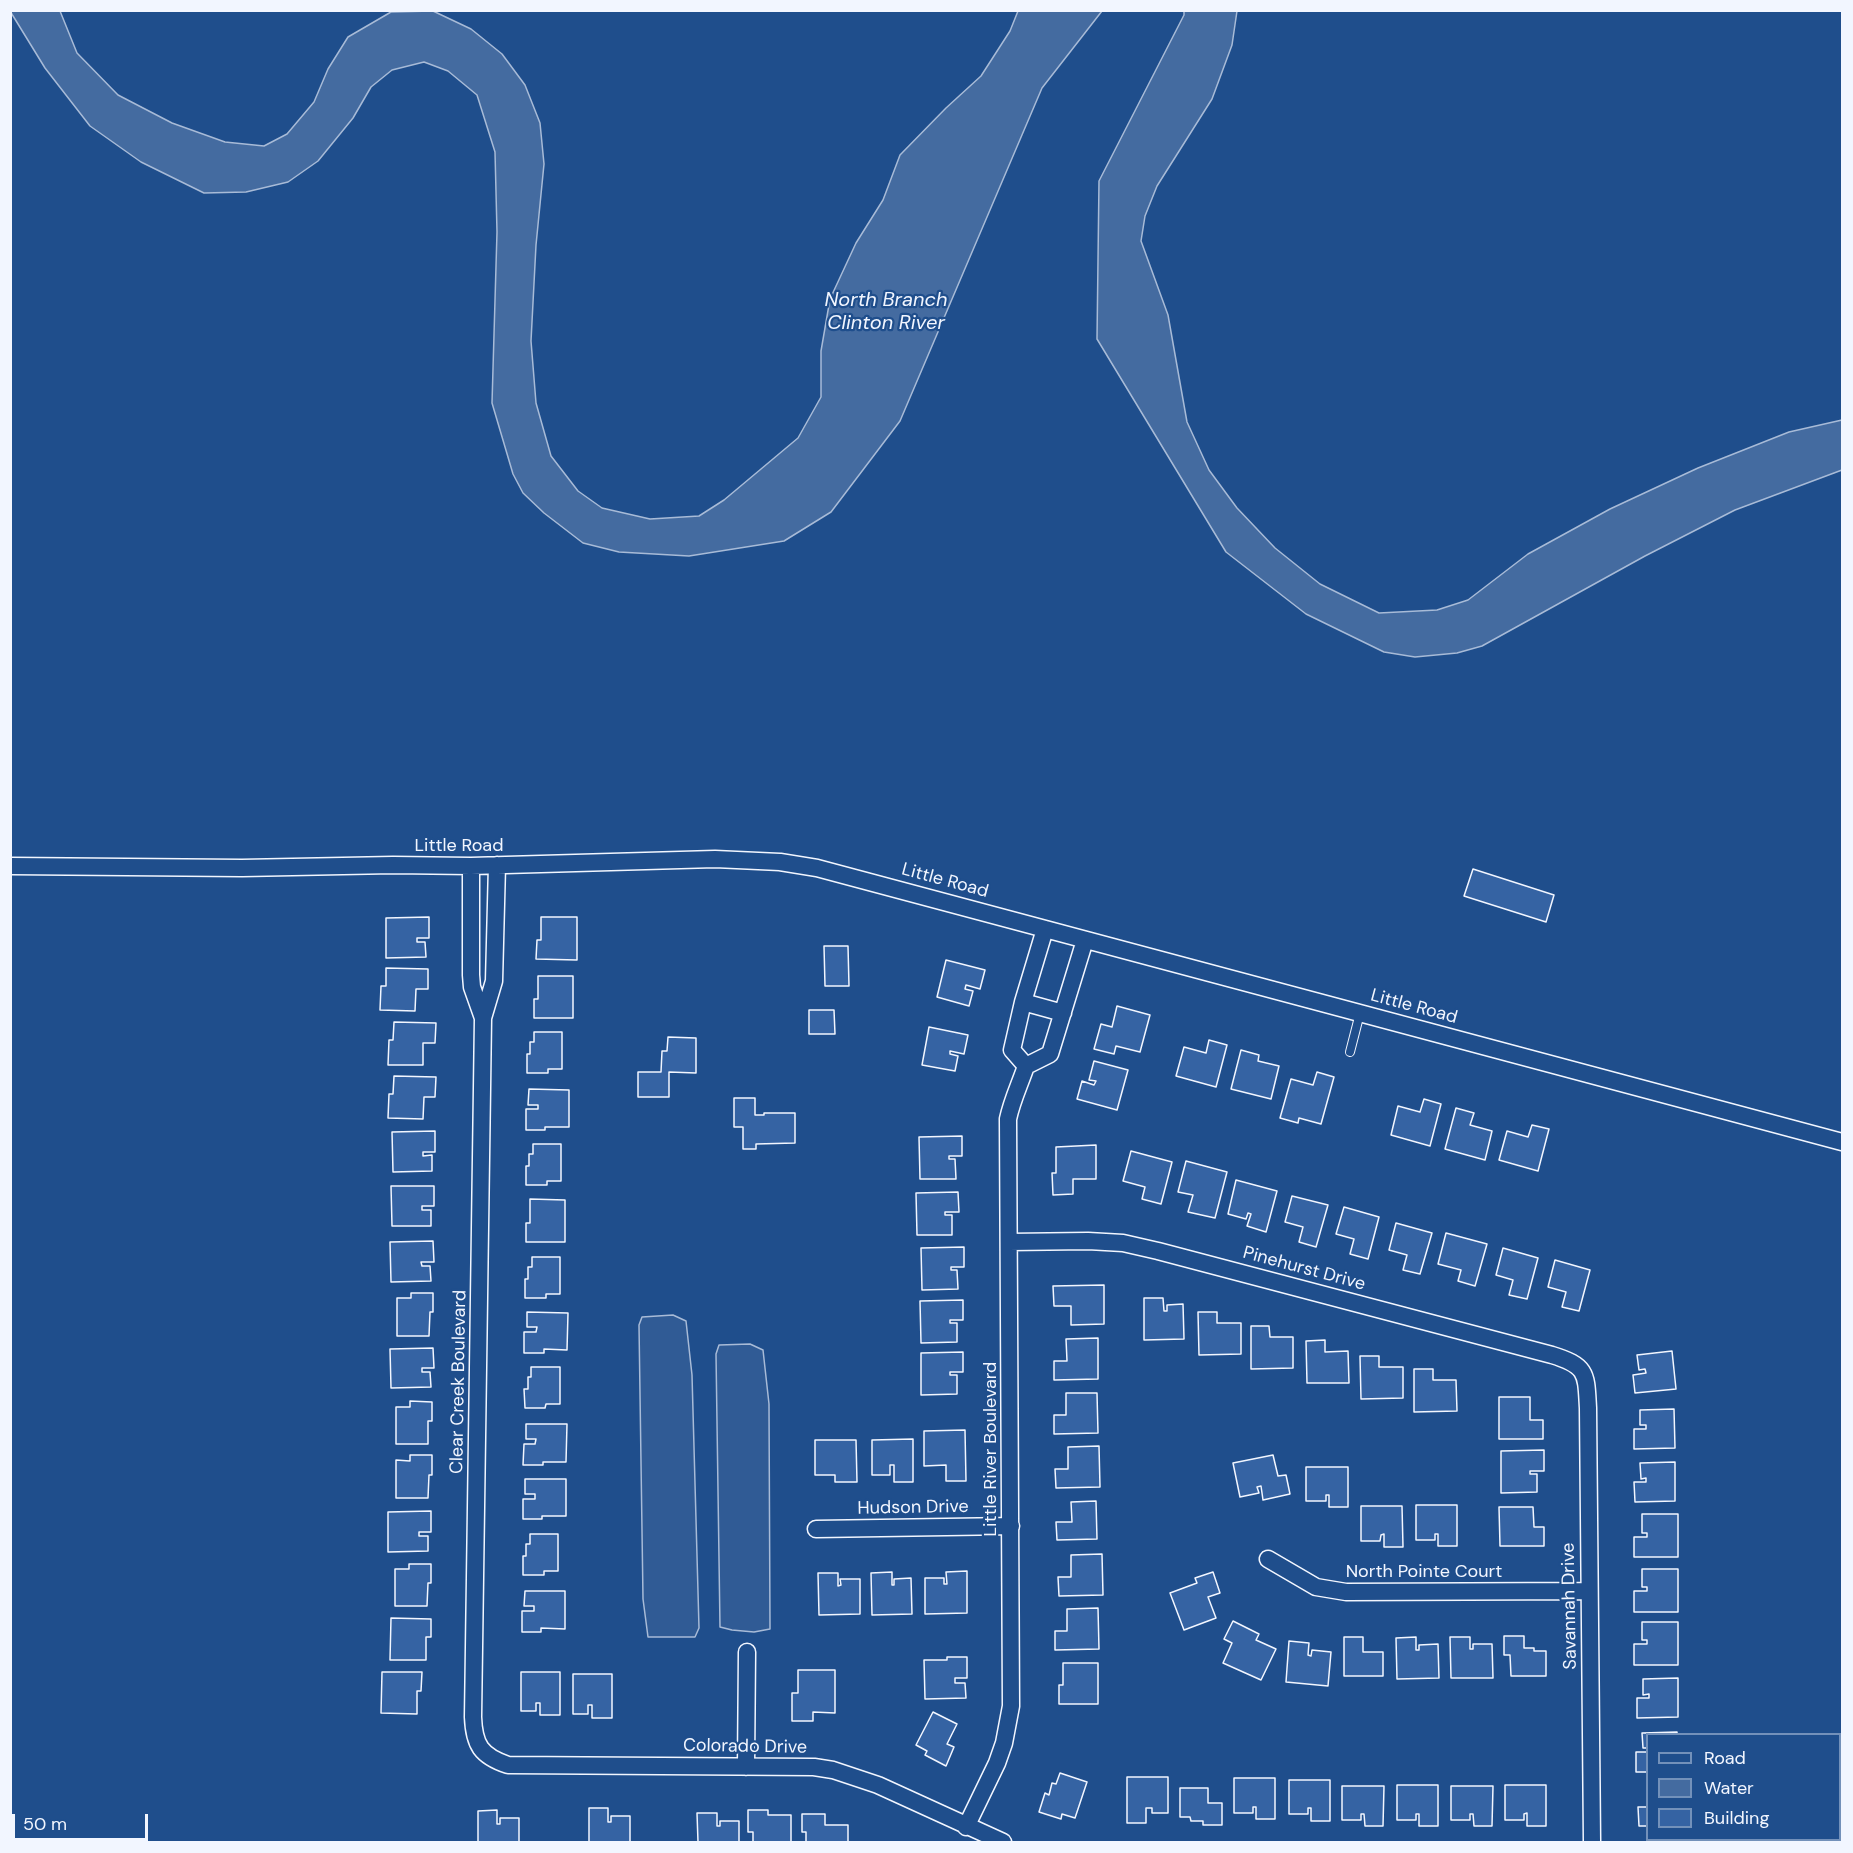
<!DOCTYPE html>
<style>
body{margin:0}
#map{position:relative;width:1853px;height:1853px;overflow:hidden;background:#1f4e8c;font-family:"DM Sans",sans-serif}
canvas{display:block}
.frame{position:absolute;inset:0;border:12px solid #f2f6ff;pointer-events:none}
.legend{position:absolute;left:1646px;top:1733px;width:195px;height:108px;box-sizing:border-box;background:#1f4e8c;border:2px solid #7391ba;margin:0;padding:8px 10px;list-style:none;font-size:18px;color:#f2f6ff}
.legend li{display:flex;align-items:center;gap:12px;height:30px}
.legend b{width:30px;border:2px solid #7391ba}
.scale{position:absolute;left:12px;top:1814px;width:136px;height:27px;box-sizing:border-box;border:3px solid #f2f6ff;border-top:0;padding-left:8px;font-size:18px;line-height:21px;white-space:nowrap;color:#f2f6ff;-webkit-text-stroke:4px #1f4e8c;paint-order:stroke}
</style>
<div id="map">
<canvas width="1853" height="1853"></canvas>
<div class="frame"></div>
<ul class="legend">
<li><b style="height:8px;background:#1f4e8c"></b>Road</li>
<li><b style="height:16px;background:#446ba0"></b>Water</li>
<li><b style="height:16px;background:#3563a3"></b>Building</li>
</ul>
<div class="scale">50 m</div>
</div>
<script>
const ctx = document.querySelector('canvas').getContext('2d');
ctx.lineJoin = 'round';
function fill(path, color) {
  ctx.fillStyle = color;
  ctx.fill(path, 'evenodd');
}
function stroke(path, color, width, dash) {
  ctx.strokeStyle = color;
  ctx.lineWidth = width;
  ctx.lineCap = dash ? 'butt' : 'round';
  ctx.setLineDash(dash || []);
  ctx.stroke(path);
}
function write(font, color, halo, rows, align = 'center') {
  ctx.font = font + ' "DM Sans",sans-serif';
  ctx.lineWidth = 4.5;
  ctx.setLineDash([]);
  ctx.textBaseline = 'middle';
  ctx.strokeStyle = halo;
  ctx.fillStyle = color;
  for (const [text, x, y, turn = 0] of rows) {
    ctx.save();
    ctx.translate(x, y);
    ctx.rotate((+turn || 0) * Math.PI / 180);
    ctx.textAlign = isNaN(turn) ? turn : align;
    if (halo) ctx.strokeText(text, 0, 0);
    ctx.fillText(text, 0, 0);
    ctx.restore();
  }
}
const built = new Path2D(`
 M 673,1315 L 686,1321 L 692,1375 L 699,1628 L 695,1637 L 648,1637 L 643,1599 L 639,1325 L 642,1317 Z
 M 750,1344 L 763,1350 L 769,1404 L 770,1629 L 754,1632 L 732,1630 L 720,1627 L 716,1354 L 719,1345 Z`);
fill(built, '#305b95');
stroke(built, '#a8bbd7', 1.5);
const water = new Path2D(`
 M 10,11 L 60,11 L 77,53 L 118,95 L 172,123 L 225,142 L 264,146 L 287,134 L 314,102 L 328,69 L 348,37 L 391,12 L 433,11 L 471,29 L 502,54 L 525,85 L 540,123 L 544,164 L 536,245 L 531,341 L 536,403 L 551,456 L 578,491 L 602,508 L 650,519 L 699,516 L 724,500 L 798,438 L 821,397 L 821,351 L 830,299 L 856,243 L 883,200 L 900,155 L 946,108 L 981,76 L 1010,31 L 1018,11 L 1102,11 L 1042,88 L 900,421 L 831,512 L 784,541 L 689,556 L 619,552 L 583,543 L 544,513 L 523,493 L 513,474 L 492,403 L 497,232 L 495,152 L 477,95 L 448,71 L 424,62 L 392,70 L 371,87 L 353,118 L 318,161 L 288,182 L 246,192 L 204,193 L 141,162 L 90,126 L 45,68 Z
 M 1184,11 L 1237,11 L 1232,45 L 1212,99 L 1157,186 L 1145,216 L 1141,241 L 1168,315 L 1187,422 L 1209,470 L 1237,508 L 1275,548 L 1320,584 L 1379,613 L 1437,610 L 1468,600 L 1528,554 L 1610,509 L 1698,468 L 1789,432 L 1842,420 L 1842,470 L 1735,510 L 1645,556 L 1482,646 L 1457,653 L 1415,657 L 1384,652 L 1306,614 L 1226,552 L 1097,339 L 1099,181 L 1184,15 Z`);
fill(water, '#446ba0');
stroke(water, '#a8bbd7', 1.5);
const building = new Path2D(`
 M 1473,869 L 1554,895 L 1546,922 L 1464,896 Z
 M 429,917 L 429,938 L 417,938 L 417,942 L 425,942 L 426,957 L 386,958 L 386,918 Z
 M 541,917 L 577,917 L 577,960 L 536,959 L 537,940 L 541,940 Z
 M 824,946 L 848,946 L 849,986 L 825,986 Z
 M 946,960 L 985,970 L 980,989 L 966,985 L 965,989 L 973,991 L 969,1006 L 937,997 Z
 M 386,968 L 428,969 L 428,989 L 416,989 L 415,1011 L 380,1010 L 381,986 L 386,986 Z
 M 538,976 L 573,976 L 573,1018 L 534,1018 L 534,999 L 538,999 Z
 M 1117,1006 L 1150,1015 L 1140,1052 L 1116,1046 L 1114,1054 L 1094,1049 L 1101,1024 L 1112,1027 Z
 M 809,1010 L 834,1010 L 835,1034 L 809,1034 Z
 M 394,1022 L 436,1023 L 435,1043 L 423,1043 L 423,1065 L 388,1065 L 389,1040 L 393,1040 Z
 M 929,1027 L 968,1035 L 964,1054 L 950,1051 L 950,1054 L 958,1056 L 955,1071 L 922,1065 Z
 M 534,1032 L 562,1032 L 562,1069 L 548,1069 L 548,1073 L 527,1073 L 527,1054 L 530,1054 L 530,1042 L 534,1042 Z
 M 668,1037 L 696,1038 L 696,1073 L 669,1072 L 669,1097 L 638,1097 L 638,1072 L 661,1072 L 662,1051 L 667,1051 Z
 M 1209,1040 L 1227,1045 L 1216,1087 L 1176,1076 L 1184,1047 L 1206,1053 Z
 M 1241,1050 L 1259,1055 L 1258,1061 L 1279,1066 L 1271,1099 L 1231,1089 Z
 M 1094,1061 L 1128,1070 L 1117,1110 L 1077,1099 L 1082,1081 L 1094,1085 L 1096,1081 L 1089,1080 Z
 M 1317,1072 L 1334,1077 L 1321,1124 L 1299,1118 L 1298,1123 L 1280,1118 L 1291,1079 L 1313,1085 Z
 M 394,1076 L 436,1077 L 435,1097 L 424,1097 L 423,1119 L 388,1118 L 389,1094 L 393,1094 Z
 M 529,1089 L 569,1090 L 569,1127 L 545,1127 L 545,1130 L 526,1130 L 526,1109 L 538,1109 L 538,1105 L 528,1105 Z
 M 734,1098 L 755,1098 L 755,1115 L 764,1115 L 764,1113 L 795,1113 L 795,1143 L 756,1144 L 756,1149 L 743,1149 L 743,1127 L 734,1127 Z
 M 1424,1099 L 1441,1104 L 1430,1146 L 1391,1135 L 1398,1106 L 1420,1112 Z
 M 1456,1108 L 1474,1113 L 1470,1125 L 1492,1131 L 1485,1160 L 1445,1149 Z
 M 1532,1125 L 1549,1129 L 1538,1171 L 1499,1160 L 1507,1131 L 1528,1137 Z
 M 435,1131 L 435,1152 L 423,1152 L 423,1156 L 432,1155 L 432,1171 L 393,1172 L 392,1132 Z
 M 962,1136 L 962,1156 L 949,1156 L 949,1159 L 955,1159 L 956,1179 L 920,1179 L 919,1137 Z
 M 533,1144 L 561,1144 L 561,1181 L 547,1181 L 547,1185 L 526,1185 L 526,1166 L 529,1166 L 529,1154 L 533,1154 Z
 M 1096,1145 L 1096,1179 L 1073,1179 L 1073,1194 L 1053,1195 L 1052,1173 L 1056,1173 L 1056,1147 Z
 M 1131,1151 L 1172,1162 L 1161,1204 L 1142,1199 L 1145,1187 L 1123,1181 Z
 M 1186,1161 L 1227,1172 L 1215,1218 L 1188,1212 L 1193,1195 L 1178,1192 Z
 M 1236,1180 L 1277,1191 L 1266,1232 L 1247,1226 L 1251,1214 L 1248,1213 L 1246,1219 L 1228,1214 Z
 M 391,1186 L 434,1186 L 434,1206 L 422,1206 L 422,1210 L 431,1210 L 431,1226 L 392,1226 Z
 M 958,1192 L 959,1212 L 945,1212 L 945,1215 L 952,1215 L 952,1235 L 917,1235 L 916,1193 Z
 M 1292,1196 L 1328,1205 L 1316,1247 L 1299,1242 L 1303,1227 L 1285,1222 Z
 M 530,1199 L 565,1200 L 565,1242 L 526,1242 L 526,1223 L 530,1223 Z
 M 1344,1207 L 1379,1217 L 1368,1259 L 1350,1254 L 1354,1239 L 1336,1234 Z
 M 1396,1223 L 1432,1233 L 1420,1274 L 1403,1270 L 1407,1255 L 1389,1250 Z
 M 1446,1233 L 1487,1244 L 1475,1286 L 1458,1281 L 1461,1270 L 1438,1264 Z
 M 433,1241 L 434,1262 L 421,1262 L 422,1266 L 430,1266 L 431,1281 L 391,1282 L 390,1242 Z
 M 964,1247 L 964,1267 L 951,1267 L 951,1270 L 957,1270 L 958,1289 L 922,1290 L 921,1248 Z
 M 1503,1248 L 1538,1258 L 1527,1299 L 1509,1295 L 1513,1280 L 1496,1275 Z
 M 532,1257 L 560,1257 L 560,1294 L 546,1294 L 546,1298 L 525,1298 L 525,1279 L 528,1279 L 528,1267 L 532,1267 Z
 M 1555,1260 L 1590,1270 L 1579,1311 L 1562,1307 L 1566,1292 L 1548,1287 Z
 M 1104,1285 L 1104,1324 L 1071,1325 L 1071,1306 L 1054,1306 L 1053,1286 Z
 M 411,1293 L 433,1293 L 433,1312 L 430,1312 L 429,1336 L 397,1336 L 397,1298 L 411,1298 Z
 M 1144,1298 L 1163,1298 L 1164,1311 L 1167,1311 L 1167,1305 L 1183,1304 L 1184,1339 L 1144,1340 Z
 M 963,1300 L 963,1320 L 950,1320 L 950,1323 L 957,1323 L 957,1342 L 921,1343 L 920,1301 Z
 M 527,1312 L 568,1313 L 567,1350 L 544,1349 L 544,1353 L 524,1353 L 524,1332 L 536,1332 L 537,1327 L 527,1327 Z
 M 1198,1312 L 1217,1312 L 1217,1323 L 1241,1323 L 1241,1354 L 1199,1355 Z
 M 1251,1326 L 1269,1326 L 1270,1337 L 1293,1337 L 1293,1368 L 1251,1369 Z
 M 1098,1338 L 1098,1379 L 1054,1380 L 1054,1361 L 1067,1361 L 1066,1339 Z
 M 1325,1340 L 1325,1352 L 1348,1351 L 1349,1383 L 1307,1383 L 1306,1341 Z
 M 433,1348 L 434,1368 L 422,1368 L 422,1372 L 430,1372 L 431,1387 L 391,1388 L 390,1349 Z
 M 1672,1351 L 1676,1389 L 1635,1393 L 1633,1375 L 1646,1373 L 1645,1369 L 1639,1370 L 1637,1355 Z
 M 963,1352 L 963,1372 L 950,1372 L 950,1375 L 957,1375 L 957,1394 L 921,1395 L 921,1353 Z
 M 1360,1356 L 1379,1356 L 1379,1367 L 1403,1367 L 1403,1398 L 1361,1399 Z
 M 531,1367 L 560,1367 L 560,1404 L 546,1404 L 545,1408 L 525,1408 L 524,1389 L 528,1389 L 528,1377 L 531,1377 Z
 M 1414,1369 L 1433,1369 L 1433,1380 L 1456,1380 L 1457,1411 L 1414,1412 Z
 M 1066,1393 L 1097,1393 L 1098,1433 L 1054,1434 L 1054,1415 L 1066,1415 Z
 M 1499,1397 L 1530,1397 L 1530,1420 L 1543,1420 L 1543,1439 L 1499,1439 Z
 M 410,1401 L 432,1402 L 432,1421 L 428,1421 L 428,1444 L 396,1444 L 396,1407 L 410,1407 Z
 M 1674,1409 L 1675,1448 L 1634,1449 L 1634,1429 L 1646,1429 L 1646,1425 L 1640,1425 L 1640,1410 Z
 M 526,1424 L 567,1424 L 566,1462 L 543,1462 L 543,1465 L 523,1465 L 524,1444 L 535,1444 L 536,1439 L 526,1439 Z
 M 965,1430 L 966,1481 L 946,1481 L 946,1465 L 924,1466 L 924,1431 Z
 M 913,1439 L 913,1482 L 894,1482 L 894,1465 L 890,1465 L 890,1475 L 872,1475 L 872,1440 Z
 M 815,1440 L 856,1440 L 857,1482 L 835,1482 L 835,1475 L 815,1475 Z
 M 1099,1446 L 1100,1487 L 1056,1488 L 1055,1469 L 1068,1469 L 1068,1447 Z
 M 1544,1450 L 1544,1471 L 1530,1471 L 1530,1474 L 1537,1474 L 1537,1492 L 1501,1493 L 1501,1451 Z
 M 410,1455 L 432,1455 L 432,1475 L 429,1475 L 428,1498 L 396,1498 L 396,1460 L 410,1461 Z
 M 1273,1455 L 1278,1476 L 1286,1475 L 1290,1494 L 1263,1500 L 1261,1486 L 1257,1487 L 1259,1493 L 1240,1497 L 1233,1463 Z
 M 1675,1462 L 1675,1501 L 1635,1502 L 1634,1482 L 1646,1482 L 1646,1478 L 1641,1479 L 1640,1463 Z
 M 1306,1467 L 1348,1467 L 1348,1507 L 1329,1507 L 1329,1495 L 1326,1495 L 1326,1501 L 1306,1501 Z
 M 525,1479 L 566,1479 L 566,1516 L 542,1516 L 542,1519 L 523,1519 L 523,1499 L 535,1499 L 535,1494 L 525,1494 Z
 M 1096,1501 L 1097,1539 L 1057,1540 L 1056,1522 L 1072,1522 L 1071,1502 Z
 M 1416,1505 L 1457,1505 L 1457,1546 L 1438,1546 L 1438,1534 L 1435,1534 L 1435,1540 L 1416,1540 Z
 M 1361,1506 L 1402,1506 L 1403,1547 L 1384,1547 L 1384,1534 L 1381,1535 L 1380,1541 L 1361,1541 Z
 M 1499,1507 L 1533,1507 L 1534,1527 L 1544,1527 L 1544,1546 L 1500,1546 Z
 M 431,1511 L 431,1532 L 419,1532 L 419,1536 L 428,1536 L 428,1551 L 388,1552 L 388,1512 Z
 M 1642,1514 L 1678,1514 L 1678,1557 L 1634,1557 L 1634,1537 L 1647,1537 L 1647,1533 L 1642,1533 Z
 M 530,1534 L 558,1534 L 558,1571 L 544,1571 L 544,1575 L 523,1575 L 523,1556 L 526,1556 L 526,1544 L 530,1544 Z
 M 1102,1554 L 1103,1595 L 1059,1596 L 1058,1577 L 1071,1577 L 1071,1555 Z
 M 409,1564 L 431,1564 L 431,1583 L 428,1583 L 427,1606 L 395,1606 L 395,1569 L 409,1569 Z
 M 1642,1569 L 1678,1569 L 1678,1612 L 1634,1612 L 1634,1591 L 1647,1591 L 1647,1587 L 1642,1587 Z
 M 967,1571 L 967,1613 L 925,1614 L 925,1578 L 944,1578 L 944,1584 L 947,1584 L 946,1572 Z
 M 892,1572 L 892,1585 L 894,1585 L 894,1579 L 911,1578 L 912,1614 L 872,1615 L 871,1573 Z
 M 1213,1572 L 1220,1593 L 1208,1597 L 1216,1618 L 1184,1630 L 1170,1593 L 1197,1583 L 1195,1578 Z
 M 818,1573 L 838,1573 L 838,1586 L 841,1585 L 840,1579 L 860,1579 L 860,1614 L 819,1615 Z
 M 525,1591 L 565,1591 L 565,1629 L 541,1628 L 541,1632 L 522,1632 L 522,1611 L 534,1611 L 534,1606 L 524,1606 Z
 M 1098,1608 L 1099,1649 L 1055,1650 L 1055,1631 L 1067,1631 L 1067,1609 Z
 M 391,1618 L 431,1619 L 431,1637 L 426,1637 L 426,1660 L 390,1660 Z
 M 1233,1621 L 1259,1634 L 1256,1640 L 1276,1649 L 1261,1680 L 1223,1663 L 1232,1643 L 1224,1639 Z
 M 1642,1622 L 1678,1622 L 1678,1665 L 1634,1665 L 1634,1644 L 1647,1644 L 1647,1640 L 1642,1640 Z
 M 1504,1636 L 1524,1636 L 1524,1648 L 1534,1648 L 1534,1651 L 1546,1651 L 1546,1676 L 1511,1676 L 1510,1655 L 1504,1655 Z
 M 1344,1637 L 1363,1637 L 1363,1652 L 1383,1652 L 1383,1676 L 1344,1676 Z
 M 1416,1637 L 1416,1650 L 1419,1650 L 1419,1645 L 1438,1644 L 1439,1678 L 1397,1679 L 1396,1638 Z
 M 1450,1637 L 1470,1637 L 1470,1649 L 1473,1649 L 1473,1644 L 1492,1644 L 1493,1678 L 1451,1678 Z
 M 1289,1641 L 1309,1643 L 1308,1655 L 1311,1656 L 1312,1650 L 1331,1652 L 1328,1686 L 1286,1682 Z
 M 947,1657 L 967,1657 L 967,1678 L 955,1678 L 955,1683 L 965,1683 L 966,1698 L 925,1699 L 924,1660 L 947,1660 Z
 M 1063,1663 L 1098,1663 L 1098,1704 L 1059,1704 L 1059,1685 L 1063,1685 Z
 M 798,1670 L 835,1670 L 835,1713 L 813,1712 L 813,1721 L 792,1721 L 792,1693 L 798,1693 Z
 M 382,1672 L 422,1672 L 421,1691 L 417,1691 L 417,1714 L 381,1713 Z
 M 521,1672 L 560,1672 L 560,1715 L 540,1715 L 540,1703 L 536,1703 L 536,1711 L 521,1711 Z
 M 573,1674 L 612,1674 L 612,1718 L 592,1718 L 592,1705 L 588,1705 L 588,1714 L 573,1714 Z
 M 1678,1678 L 1678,1717 L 1637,1718 L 1637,1698 L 1649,1698 L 1649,1694 L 1643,1695 L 1643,1679 Z
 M 933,1712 L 957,1724 L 947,1744 L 954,1747 L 946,1766 L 925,1755 L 927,1751 L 916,1745 Z
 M 1677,1732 L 1677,1734 L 1648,1734 L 1648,1748 L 1643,1748 L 1642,1733 Z
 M 1636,1752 L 1648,1752 L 1648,1772 L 1636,1772 Z
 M 1060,1773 L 1087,1782 L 1075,1818 L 1062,1814 L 1061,1819 L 1039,1812 L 1045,1793 L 1049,1795 L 1052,1783 L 1056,1784 Z
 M 1127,1777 L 1168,1777 L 1168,1813 L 1152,1813 L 1152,1808 L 1146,1808 L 1146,1823 L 1127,1823 Z
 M 1234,1778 L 1275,1778 L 1275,1819 L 1256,1819 L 1256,1807 L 1253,1807 L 1253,1813 L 1234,1813 Z
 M 1289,1780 L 1330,1780 L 1330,1821 L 1311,1821 L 1311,1808 L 1308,1808 L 1308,1814 L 1289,1814 Z
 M 1397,1785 L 1438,1785 L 1438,1826 L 1419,1826 L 1419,1814 L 1416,1814 L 1416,1820 L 1397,1820 Z
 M 1505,1785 L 1546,1785 L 1546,1826 L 1527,1826 L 1527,1813 L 1524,1814 L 1524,1820 L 1505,1820 Z
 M 1342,1786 L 1384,1786 L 1383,1826 L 1365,1826 L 1364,1814 L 1361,1814 L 1361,1820 L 1342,1820 Z
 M 1451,1786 L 1493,1786 L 1492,1826 L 1474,1826 L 1473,1814 L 1470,1814 L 1470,1820 L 1451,1820 Z
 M 1180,1788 L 1208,1788 L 1208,1803 L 1222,1803 L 1222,1825 L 1203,1825 L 1203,1821 L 1191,1821 L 1190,1817 L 1180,1817 Z
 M 1638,1807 L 1648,1807 L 1648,1826 L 1639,1826 Z
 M 589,1808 L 608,1808 L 608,1822 L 611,1822 L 611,1816 L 630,1816 L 630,1842 L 589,1842 Z
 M 497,1810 L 497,1824 L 500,1824 L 500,1818 L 519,1818 L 519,1842 L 478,1842 L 478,1811 Z
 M 748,1810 L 768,1810 L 768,1815 L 791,1815 L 791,1842 L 753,1842 L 753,1832 L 748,1832 Z
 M 697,1813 L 717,1813 L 717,1826 L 720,1826 L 720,1821 L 739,1821 L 739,1842 L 698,1842 Z
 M 802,1814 L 825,1814 L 825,1825 L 848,1825 L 848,1842 L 806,1842 L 806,1832 L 802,1832 Z`);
fill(building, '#3563a3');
stroke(building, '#f2f6ff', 1.5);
const lane = new Path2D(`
 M 1350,1052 L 1360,1013`);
const street = new Path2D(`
 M 10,866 L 242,868 L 393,865 L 471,866 L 715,859 L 780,862 L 817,868 L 1842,1142
 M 471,866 L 471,975 L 472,987 L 483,1018 L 494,981 L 497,865
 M 1045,929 L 1023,1002 L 1012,1050 L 1026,1066 L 1050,1054 L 1085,940
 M 1023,1002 L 1063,1013
 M 483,1018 L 473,1717 C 474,1745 481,1756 508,1765 L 814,1767 L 833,1770 L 878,1785 L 1003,1842
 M 1009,1242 L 1088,1241 L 1123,1243 L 1158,1251 L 1552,1355 C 1588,1366 1586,1374 1588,1408 L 1592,1842
 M 816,1529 L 1011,1526
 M 1268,1559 L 1316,1587 L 1346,1592 L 1589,1591
 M 746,1767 L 747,1652
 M 966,1827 L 997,1763 L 1004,1743 L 1011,1706 L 1008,1119 C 1012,1100 1020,1084 1026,1066`);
stroke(lane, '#f2f6ff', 10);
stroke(street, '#f2f6ff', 19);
stroke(lane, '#1f4e8c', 8);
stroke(street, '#1f4e8c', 16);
write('18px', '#f2f6ff', '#1f4e8c', [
 ["Little Road",459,846],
 ["Little Road",945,881,15],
 ["Little Road",1414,1007,15],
 ["Pinehurst Drive",1304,1269,15],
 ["Clear Creek Boulevard",459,1382,-89],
 ["Little River Boulevard",991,1449,-90],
 ["Hudson Drive",913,1508,-1],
 ["North Pointe Court",1424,1572],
 ["Savannah Drive",1570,1606,-91],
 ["Colorado Drive",745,1747,1]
]);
write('italic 20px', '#f2f6ff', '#1f4e8c', [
 ["North Branch",886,301],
 ["Clinton River",886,324]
]);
</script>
